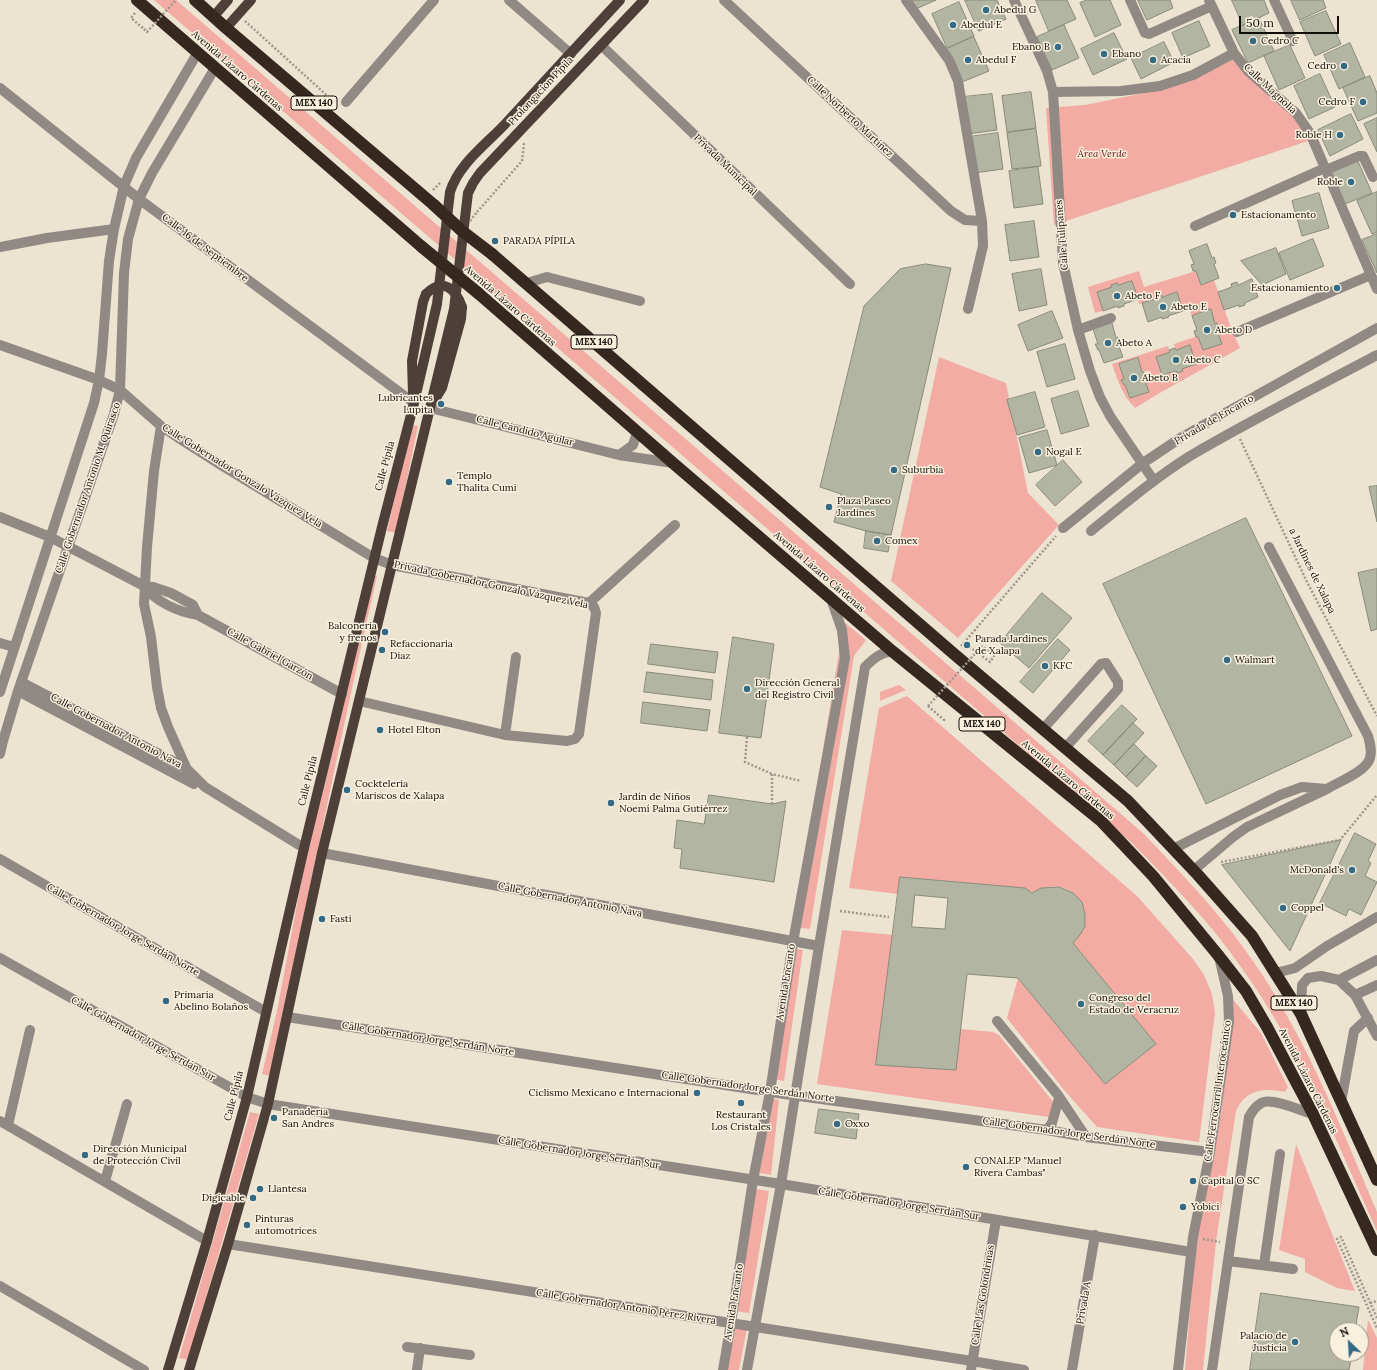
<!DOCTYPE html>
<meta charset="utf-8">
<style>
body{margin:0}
#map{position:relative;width:1377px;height:1370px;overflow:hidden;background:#ece3d1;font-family:Lora,serif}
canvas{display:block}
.north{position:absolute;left:1329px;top:1322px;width:40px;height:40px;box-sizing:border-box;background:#f9f0de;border:1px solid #9c9688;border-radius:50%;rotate:335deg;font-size:11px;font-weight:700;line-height:16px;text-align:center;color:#110e08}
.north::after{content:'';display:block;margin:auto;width:14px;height:18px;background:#336a85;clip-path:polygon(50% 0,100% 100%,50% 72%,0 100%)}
.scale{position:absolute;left:1239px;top:16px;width:100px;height:18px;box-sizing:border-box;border:2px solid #110e08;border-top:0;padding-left:5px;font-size:12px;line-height:14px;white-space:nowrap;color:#110e08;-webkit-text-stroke:3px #f9f0de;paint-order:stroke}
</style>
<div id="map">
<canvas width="1377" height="1370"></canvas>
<div class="north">N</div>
<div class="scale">50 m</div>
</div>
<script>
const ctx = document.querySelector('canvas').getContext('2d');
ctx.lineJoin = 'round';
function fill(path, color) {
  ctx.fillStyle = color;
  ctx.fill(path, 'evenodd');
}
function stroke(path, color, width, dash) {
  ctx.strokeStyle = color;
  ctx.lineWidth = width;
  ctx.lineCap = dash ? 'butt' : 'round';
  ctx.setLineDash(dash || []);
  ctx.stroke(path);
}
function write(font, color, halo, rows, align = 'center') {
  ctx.font = font + ' Lora,serif';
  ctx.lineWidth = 3;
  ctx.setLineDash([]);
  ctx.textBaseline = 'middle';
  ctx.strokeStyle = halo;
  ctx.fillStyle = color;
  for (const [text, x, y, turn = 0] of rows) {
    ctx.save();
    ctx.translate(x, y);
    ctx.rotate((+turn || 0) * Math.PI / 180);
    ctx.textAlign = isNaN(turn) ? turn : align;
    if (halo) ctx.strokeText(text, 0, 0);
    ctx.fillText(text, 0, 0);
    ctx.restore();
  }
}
fill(new Path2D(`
 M 154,0 L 176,0 L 1143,833 C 1177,869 1214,907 1243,947 C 1302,1027 1338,1120 1377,1212 L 1377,1231 C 1336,1141 1299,1047 1241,967 C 1210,922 1171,883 1133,844 Z
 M 1236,56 L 1296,110 L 1311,140 L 1054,225 L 1046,108 L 1085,105 L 1159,90 Z
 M 1139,271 L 1144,287 L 1196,271 L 1201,284 L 1214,280 L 1231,328 L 1240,348 L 1158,394 L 1135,408 C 1122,395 1118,381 1112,364 L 1168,346 L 1170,352 L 1156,357 L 1162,375 L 1176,371 L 1177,373 L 1182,371 L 1182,369 L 1196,363 L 1190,346 L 1176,350 L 1174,344 L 1219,329 L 1217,324 L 1215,324 L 1210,310 L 1192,316 L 1189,309 L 1183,311 L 1177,292 L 1162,297 L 1161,295 L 1156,297 L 1156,299 L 1139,304 L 1132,281 L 1118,285 L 1117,283 L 1111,285 L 1112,287 L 1103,311 L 1095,313 L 1088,287 ZM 1137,358 L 1142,372 L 1150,371 L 1151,376 L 1144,378 L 1149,392 L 1130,398 L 1125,385 L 1124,385 L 1121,380 L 1124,379 L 1119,364 Z
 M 939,357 L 1006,383 L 1028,493 L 1059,525 L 958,638 L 891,581 Z
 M 411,425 L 418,426 L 396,533 L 387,531 Z
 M 372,575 L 377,576 C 339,742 306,909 270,1076 L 262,1074 L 277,1011 L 309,840 Z
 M 838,617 L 866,640 L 854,656 L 810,929 L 794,927 L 839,652 Z
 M 899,685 L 906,690 L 880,701 L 880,692 Z
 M 907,696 L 1138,897 L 1193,959 L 1204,975 L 1212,994 L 1215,1013 L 1199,1142 L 1097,1127 L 1064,1090 L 1007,1018 L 1018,978 L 1105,1084 L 1156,1044 L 1073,943 C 1077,938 1082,933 1084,927 C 1090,910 1077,890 1059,887 C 1050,885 1039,889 1032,893 L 1024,888 L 901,877 L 898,894 L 849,888 L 879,708 Z
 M 842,930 L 893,935 L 961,1029 L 993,1032 L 999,1035 L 1054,1103 L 1049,1117 L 817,1084 Z
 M 790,948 L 803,950 L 784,1081 L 769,1078 Z
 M 1231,997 L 1261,1033 L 1288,1087 L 1285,1092 C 1271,1089 1256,1088 1245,1098 C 1241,1101 1238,1107 1236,1111 L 1216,1241 L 1203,1370 L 1185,1370 L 1196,1238 L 1221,1114 L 1230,1035 Z
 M 764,1098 L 779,1100 L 771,1175 L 754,1172 Z
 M 250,1112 L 259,1114 L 188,1360 L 179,1358 Z
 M 1296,1144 L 1355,1291 L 1337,1288 L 1305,1272 L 1305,1259 L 1279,1250 Z
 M 750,1188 L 769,1191 L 749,1313 L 733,1311 Z
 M 1368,1320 L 1377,1338 L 1377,1370 L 1363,1370 Z
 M 730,1325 L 747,1328 L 739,1370 L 722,1370 Z`), '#f2aca4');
const building = new Path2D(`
 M 912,0 L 936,0 L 916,9 Z
 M 965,0 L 997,0 L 1006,19 L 979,31 Z
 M 1036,0 L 1067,0 L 1076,19 L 1049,31 Z
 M 1087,0 L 1110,0 L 1121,25 L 1095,37 L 1080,3 Z
 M 1138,0 L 1170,0 L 1173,8 L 1147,20 Z
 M 1232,0 L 1264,0 L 1269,13 L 1243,25 Z
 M 1291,0 L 1323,0 L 1326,8 L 1300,20 Z
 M 959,2 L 974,36 L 947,48 L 932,14 Z
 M 1326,11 L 1341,44 L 1315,56 L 1300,22 Z
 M 1259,18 L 1274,51 L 1248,63 L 1232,30 Z
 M 1199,21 L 1210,46 L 1183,58 L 1172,33 Z
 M 1064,25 L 1079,58 L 1052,70 L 1037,37 Z
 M 1114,33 L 1127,59 L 1093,75 L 1081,49 Z
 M 974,37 L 989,71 L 962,82 L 947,49 Z
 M 1164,42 L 1174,62 L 1141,79 L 1131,58 Z
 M 1350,43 L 1365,77 L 1339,89 L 1324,55 Z
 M 1290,45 L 1305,78 L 1279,90 L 1264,56 Z
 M 1320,74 L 1335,107 L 1309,119 L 1294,86 Z
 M 1370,76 L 1377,93 L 1377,113 L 1358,121 L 1343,88 Z
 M 1031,92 L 1036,128 L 1007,132 L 1002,96 Z
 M 992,94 L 997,130 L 968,134 L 963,97 Z
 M 1351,114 L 1363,139 L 1330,156 L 1318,130 Z
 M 1377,118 L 1377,152 L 1364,124 Z
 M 1036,129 L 1041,166 L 1012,169 L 1007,133 Z
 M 998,133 L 1003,169 L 974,173 L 969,137 Z
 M 1357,159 L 1372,193 L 1345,204 L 1330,171 Z
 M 1038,167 L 1043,204 L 1014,208 L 1009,171 Z
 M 1377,192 L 1377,232 L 1372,234 L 1357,201 Z
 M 1319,193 L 1329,228 L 1302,236 L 1292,201 Z
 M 1034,221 L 1039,257 L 1010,261 L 1005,225 Z
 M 1377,234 L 1377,273 L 1362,240 Z
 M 1313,239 L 1324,266 L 1290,280 L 1279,253 Z
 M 1207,244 L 1212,258 L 1214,257 L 1216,263 L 1214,264 L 1219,278 L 1201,285 L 1196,271 L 1193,271 L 1191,265 L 1194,264 L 1189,251 Z
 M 1276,248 L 1286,274 L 1262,285 L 1241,261 Z
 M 926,264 L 951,268 L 891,535 L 866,531 L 834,522 L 841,494 L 820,487 L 864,306 L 900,269 Z
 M 1041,269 L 1047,305 L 1019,311 L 1012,274 Z
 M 1252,279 L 1258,297 L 1245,303 L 1245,305 L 1239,307 L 1239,305 L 1224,310 L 1218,292 L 1232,287 L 1231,284 L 1237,282 L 1238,285 Z
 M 1132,281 L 1138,299 L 1124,304 L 1124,306 L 1118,308 L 1118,306 L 1103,311 L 1097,292 L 1112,287 L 1111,285 L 1117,283 L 1118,285 Z
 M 1177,292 L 1183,311 L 1168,316 L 1169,317 L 1162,319 L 1162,317 L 1148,322 L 1142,303 L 1156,299 L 1155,297 L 1162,295 L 1162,297 Z
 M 1211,309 L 1215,324 L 1217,323 L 1219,330 L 1217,330 L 1222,344 L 1203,350 L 1198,337 L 1196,337 L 1194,331 L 1197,330 L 1192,316 Z
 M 1052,311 L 1063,338 L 1028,351 L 1018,325 Z
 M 1112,323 L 1116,338 L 1118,337 L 1120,343 L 1118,344 L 1123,357 L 1104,363 L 1099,350 L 1098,350 L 1095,344 L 1098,344 L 1093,329 Z
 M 1065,344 L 1075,379 L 1047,387 L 1037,352 Z
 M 1190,345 L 1196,364 L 1182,369 L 1183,371 L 1177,373 L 1176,371 L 1162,375 L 1156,357 L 1170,352 L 1169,350 L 1175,348 L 1176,350 Z
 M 1138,358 L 1142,372 L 1144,372 L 1146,378 L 1144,378 L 1149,392 L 1130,398 L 1125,385 L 1124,385 L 1121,380 L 1124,379 L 1119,364 Z
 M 1078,391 L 1089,426 L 1061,434 L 1051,399 Z
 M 1035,392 L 1045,427 L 1017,435 L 1007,400 Z
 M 1047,430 L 1057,465 L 1029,473 L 1019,438 Z
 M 1063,460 L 1082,482 L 1055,506 L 1036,485 Z
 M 1377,486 L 1377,522 L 1369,487 Z
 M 1246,518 L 1352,736 L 1206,804 L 1103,584 Z
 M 866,531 L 891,535 L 888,552 L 864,548 Z
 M 1377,569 L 1377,629 L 1371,631 L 1358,573 Z
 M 1042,593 L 1072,618 L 1029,668 L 1000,643 Z
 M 733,637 L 774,644 L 761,738 L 719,733 Z
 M 1058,639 L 1070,650 L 1033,693 L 1020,682 Z
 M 651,644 L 718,652 L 715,673 L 648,664 Z
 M 647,672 L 713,680 L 711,700 L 644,692 Z
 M 643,702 L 710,710 L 707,731 L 641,723 Z
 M 1122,705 L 1137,719 L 1103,755 L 1088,741 Z
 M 1133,723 L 1144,733 L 1114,765 L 1103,755 Z
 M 1134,744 L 1146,756 L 1126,777 L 1114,765 Z
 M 1146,756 L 1157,766 L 1137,787 L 1126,777 Z
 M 709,795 L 772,804 L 786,801 L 774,882 L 680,868 L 682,849 L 674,848 L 677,820 L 704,824 Z
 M 1355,833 L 1376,844 L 1368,861 L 1371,863 L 1365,876 L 1377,882 L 1361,915 L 1349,909 L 1346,916 L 1320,903 Z
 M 1341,840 L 1290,951 L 1222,865 Z
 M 900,877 L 1025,888 L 1032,893 L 1041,888 L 1059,887 L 1073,893 L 1082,902 L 1085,914 L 1085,926 L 1080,935 L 1073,943 L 1156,1044 L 1105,1084 L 1018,978 L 967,974 L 956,1070 L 876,1065 ZM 915,895 L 948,898 L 945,929 L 912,927 Z
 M 819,1109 L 859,1114 L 856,1139 L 815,1133 Z
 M 1261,1293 L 1359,1307 L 1355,1330 L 1337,1330 L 1337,1354 L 1352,1354 L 1349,1370 L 1250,1370 Z`);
fill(building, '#b2b5a2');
stroke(building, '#888b79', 1);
stroke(new Path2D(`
 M 135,13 L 131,18 L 144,29
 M 245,21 L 333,101 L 335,101
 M 433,190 L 441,182
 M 477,212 L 522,161 L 524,143
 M 1240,439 L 1306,580 L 1377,716
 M 963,642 L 990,662 L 994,656 L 982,646
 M 961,646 L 1056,536
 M 928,706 L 944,720 L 943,722
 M 747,737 L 745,762 L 772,774
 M 772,804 L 772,774 L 801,781
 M 1221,862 L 1340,840 L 1377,795
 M 840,911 L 889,917
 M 1203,1239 L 1220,1242
 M 1370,1303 L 1377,1301
 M 1377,1318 L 1341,1237 L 1337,1239 L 1377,1328`), '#9e978a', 2.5, [2, 2]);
stroke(new Path2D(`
 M 509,0 L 571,54
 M 724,0 L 951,211 L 965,220 L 982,221
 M 906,0 L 949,60 L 958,81 L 982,221 L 983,246 L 968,309
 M 1014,0 L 1047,71 L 1053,92 L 1063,263 L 1078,330 L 1090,371 L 1100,397 L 1110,416 L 1154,481
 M 1130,0 L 1145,33 L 1149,34 L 1212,6
 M 1209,0 L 1234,53 L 1248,71 L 1296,113 L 1310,133 L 1377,289
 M 1274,0 L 1293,41
 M 601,45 L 850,284
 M 0,88 L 139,199 L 414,403
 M 1053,92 L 1121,91 L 1160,86 L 1193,75 L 1234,53
 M 346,102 L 434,0
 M 1326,170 L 1359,156 L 1363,156 L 1373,177
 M 1195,226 L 1325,168
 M 0,247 L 47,238 L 114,229
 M 527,283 L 547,277 L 640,301
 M 1078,330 L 1111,318
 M 1237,332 L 1371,275
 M 0,345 L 99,380 L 120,390 L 161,426 L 177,437 L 221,465 L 374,558 L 392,565 L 589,603 L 594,607 L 596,613 L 579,734 L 575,739 L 567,741 L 505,735 L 359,701
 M 430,408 L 619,455 L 673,463
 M 161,426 L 154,471 L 147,547 L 144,604 L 151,637 L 157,687 L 161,708 L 168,727 L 193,783
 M 619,455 L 633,445 L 637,432
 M 0,517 L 50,537 L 144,586 C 156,602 178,612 198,615 L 342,694
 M 1063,528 L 1143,463 L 1182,437 L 1377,328
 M 1091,531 C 1123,505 1155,478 1190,456 C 1251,420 1315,388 1377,355
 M 1269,547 L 1368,736 C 1370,743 1372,750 1370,758 C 1367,771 1338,782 1327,789
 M 144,586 L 153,587 L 171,593 L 193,605 L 198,615
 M 589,603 L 675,525
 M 0,643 L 14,647
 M 21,682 L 186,768 L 205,787 L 304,848
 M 18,691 L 194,784
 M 0,692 L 94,403 L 99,380 L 102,354 L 109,261 L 114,229 L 124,186 L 136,158 L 198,52
 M 1043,729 L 1101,664 L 1106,663 L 1118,682 L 1118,689 L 1065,748
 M 505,735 L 516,657
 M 0,754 L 3,741 L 18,691 L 114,414 L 120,390 L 124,273 L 128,239 L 139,199 L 152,173 L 215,68
 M 1173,849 L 1280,795 L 1302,787 L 1327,789 L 1247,827 L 1233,837 L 1194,870
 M 322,853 L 819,946
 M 0,859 L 266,1012
 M 0,958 L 247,1097 L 268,1104 L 781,1184 L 1191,1252
 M 1276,973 L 1295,968 L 1327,946 L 1377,917
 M 1339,980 L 1377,960
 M 1355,995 L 1377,985
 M 1301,1014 L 1302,985 L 1308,978 L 1321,976 L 1339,980 L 1355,995 L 1377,1036
 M 287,1017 L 770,1092 L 1047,1130 L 1086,1137 L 1210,1152
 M 997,1021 L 1058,1095 L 1086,1137
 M 1341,1102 L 1354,1031 L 1368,1018
 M 0,1121 L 207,1241
 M 8,1125 L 30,1030
 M 1047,1130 L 1052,1123 L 1059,1098
 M 105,1181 L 127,1104
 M 228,1244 L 972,1361 L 1024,1370
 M 1228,1261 L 1293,1269
 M 1264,1265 L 1280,1154
 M 0,1286 L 144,1370
 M 407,1347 L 470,1355
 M 417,1370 L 420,1348
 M 723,1370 L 731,1323 L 753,1180 L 770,1092 L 793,942 L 845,658 L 842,630 L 830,596
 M 747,1370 L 781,1184 L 819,946 L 865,667 C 874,658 880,653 892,651
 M 971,1370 L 996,1220
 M 1072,1370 L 1095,1235
 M 1178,1370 L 1193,1237 L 1210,1152 L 1229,1022 L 1228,996 L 1219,957
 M 1212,1370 L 1249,1117 C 1253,1110 1257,1104 1264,1102 C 1275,1099 1302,1111 1313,1114`), '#918984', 10);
stroke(new Path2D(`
 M 214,16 L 228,0
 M 226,28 L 251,0
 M 413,394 L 412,361 L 423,302 L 426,294
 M 434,401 L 442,388 L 461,319 L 462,307
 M 168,1370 L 207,1241 L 247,1097 L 304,848 L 382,527 L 414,403 L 437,304 L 450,192 C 459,163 487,144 507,122 C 545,81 582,41 620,0
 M 189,1370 L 228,1244 L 268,1104 L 322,853 L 454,309 L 468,193 L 473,183 L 480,173 L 644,0`), '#4d4038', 10);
stroke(new Path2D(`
 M 137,0 L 422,247
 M 195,0 L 226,28 L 434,205
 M 492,254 L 954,654 L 1128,801 L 1198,875 L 1252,936 L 1301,1014 L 1377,1180
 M 478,293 L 673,463 L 892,651 L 1100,820 L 1153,876 L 1218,955 L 1246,991 L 1267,1027 L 1313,1114 L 1377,1250`), '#35281e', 12);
stroke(new Path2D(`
 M 144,29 L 147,32 L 176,0
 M 470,221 L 477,212
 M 928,706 L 982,646`), '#9e978a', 2.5, [2, 2]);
stroke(new Path2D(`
 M 426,294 C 443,277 456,289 462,307`), '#4d4038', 10);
stroke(new Path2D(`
 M 434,205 L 462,231 L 492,254
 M 422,247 L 478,293`), '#35281e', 12);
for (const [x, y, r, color] of [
 [986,10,4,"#336a85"],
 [953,25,4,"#336a85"],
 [1253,41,4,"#336a85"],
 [1058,47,4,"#336a85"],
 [1104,54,4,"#336a85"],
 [968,60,4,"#336a85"],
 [1153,60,4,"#336a85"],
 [1344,66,4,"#336a85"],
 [1363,102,4,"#336a85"],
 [1340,135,4,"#336a85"],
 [1351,182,4,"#336a85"],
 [1233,215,4,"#336a85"],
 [495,241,4,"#336a85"],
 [1337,288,4,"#336a85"],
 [1117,296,4,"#336a85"],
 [1163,307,4,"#336a85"],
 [1207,330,4,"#336a85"],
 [1108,343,4,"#336a85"],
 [1176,360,4,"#336a85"],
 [1134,378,4,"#336a85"],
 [441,404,4,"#336a85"],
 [1038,452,4,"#336a85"],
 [894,470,4,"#336a85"],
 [449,482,4,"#336a85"],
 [829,507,4,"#336a85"],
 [877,541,4,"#336a85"],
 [385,632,4,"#336a85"],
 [967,645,4,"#336a85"],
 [382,650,4,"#336a85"],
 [1227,660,4,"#336a85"],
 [1045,666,4,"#336a85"],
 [747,689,4,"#336a85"],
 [380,730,4,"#336a85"],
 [347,790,4,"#336a85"],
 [611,803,4,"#336a85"],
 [1352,870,4,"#336a85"],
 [1283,908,4,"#336a85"],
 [322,919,4,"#336a85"],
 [166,1001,4,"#336a85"],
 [1081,1004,4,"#336a85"],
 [697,1093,4,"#336a85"],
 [741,1103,4,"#336a85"],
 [274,1118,4,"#336a85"],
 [837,1124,4,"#336a85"],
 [85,1155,4,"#336a85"],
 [966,1167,4,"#336a85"],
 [1193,1181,4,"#336a85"],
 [260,1189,4,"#336a85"],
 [253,1198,4,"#336a85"],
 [1183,1207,4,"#336a85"],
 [247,1225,4,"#336a85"],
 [1295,1342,4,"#336a85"]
]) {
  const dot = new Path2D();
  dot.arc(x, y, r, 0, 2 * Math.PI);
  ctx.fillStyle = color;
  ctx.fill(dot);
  stroke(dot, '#f9f0de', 1.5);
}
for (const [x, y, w] of [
 [314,103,46],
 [594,342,46],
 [982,724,46],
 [1294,1003,46]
]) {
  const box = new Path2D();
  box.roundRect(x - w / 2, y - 7, w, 14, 3);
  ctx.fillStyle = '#f9f0de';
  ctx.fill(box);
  stroke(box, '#110e08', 1);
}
write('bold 9px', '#110e08', null, [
 ["MEX 140",314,103],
 ["MEX 140",594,342],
 ["MEX 140",982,724],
 ["MEX 140",1294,1003]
]);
write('10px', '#110e08', '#f9f0de', [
 ["Abedul G",994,10],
 ["Abedul E",961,25],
 ["Cedro C",1261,41],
 ["Ebano B",1050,47,"right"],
 ["Ebano",1112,54],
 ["Abedul F",976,60],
 ["Acacia",1161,60],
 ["Cedro",1336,66,"right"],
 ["Cedro F",1355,102,"right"],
 ["Roble H",1332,135,"right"],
 ["Roble",1343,182,"right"],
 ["Estacionamento",1241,215],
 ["PARADA PÍPILA",503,241],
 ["Estacionamiento",1329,288,"right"],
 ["Abeto F",1125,296],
 ["Abeto E",1171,307],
 ["Abeto D",1215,330],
 ["Abeto A",1116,343],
 ["Abeto C",1184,360],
 ["Abeto B",1142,378],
 ["Lubricantes",433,398,"right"],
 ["Lupita",433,410,"right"],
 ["Nogal E",1046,452],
 ["Suburbia",902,470],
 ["Templo",457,476],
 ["Thalita Cumi",457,488],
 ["Plaza Paseo",837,501],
 ["Jardines",837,513],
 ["Comex",885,541],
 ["Balconeria",377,626,"right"],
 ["y frenos",377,638,"right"],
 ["Parada Jardines",975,639],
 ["de Xalapa",975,651],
 ["Refaccionaria",390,644],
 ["Diaz",390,656],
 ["Walmart",1235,660],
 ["KFC",1053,666],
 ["Dirección General",755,683],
 ["del Registro Civil",755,695],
 ["Hotel Elton",388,730],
 ["Cockteleria",355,784],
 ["Mariscos de Xalapa",355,796],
 ["Jardín de Niños",619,797],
 ["Noemí Palma Gutiérrez",619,809],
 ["McDonald's",1344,870,"right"],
 ["Coppel",1291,908],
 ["Fasti",330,919],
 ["Primaria",174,995],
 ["Abelino Bolaños",174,1007],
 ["Congreso del",1089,998],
 ["Estado de Veracruz",1089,1010],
 ["Ciclismo Mexicano e Internacional",689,1093,"right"],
 ["Panadería",282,1112],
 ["San Andres",282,1124],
 ["Restaurant",741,1115,"center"],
 ["Los Cristales",741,1127,"center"],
 ["Oxxo",845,1124],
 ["Dirección Municipal",93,1149],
 ["de Protección Civil",93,1161],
 ["CONALEP \"Manuel",974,1161],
 ["Rivera Cambas\"",974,1173],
 ["Capital O SC",1201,1181],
 ["Llantesa",268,1189],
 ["Digicable",245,1198,"right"],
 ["Yobici",1191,1207],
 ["Pinturas",255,1219],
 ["automotrices",255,1231],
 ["Palacio de",1287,1336,"right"],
 ["Justicia",1287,1348,"right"]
], 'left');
write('10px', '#110e08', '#f9f0de', [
 ["Avenida Lázaro Cárdenas",237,71,41],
 ["Calle Magnolia",1270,89,43],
 ["Prolongacion Pípila",541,91,-47],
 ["Calle Norberto Martínez",850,117,43],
 ["Privada Municipal",725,165,44],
 ["Calle Tulipanes",1062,235,-95],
 ["Calle 16 de Septiembre",205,248,37],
 ["Avenida Lázaro Cárdenas",510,306,41],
 ["Privada de Encanto",1214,420,-30],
 ["Calle Cándido Aguilar",525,431,14],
 ["Calle Pípila",385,466,-75],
 ["Calle Gobernador Gonzalo Vázquez Vela",242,476,32],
 ["Calle Gobernador Antonio M. Quirasco",88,488,-71],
 ["a Jardines de Xalapa",1312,571,64],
 ["Avenida Lázaro Cárdenas",819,572,41],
 ["Privada Gobernador Gonzalo Vázquez Vela",491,585,12],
 ["Calle Gabriel Garzón",270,654,29],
 ["Calle Gobernador Antonio Nava",116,731,28],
 ["Avenida Lázaro Cárdenas",1068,780,40],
 ["Calle Pípila",308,781,-76],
 ["Calle Gobernador Antonio Nava",570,900,11],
 ["Calle Gobernador Jorge Serdán Norte",123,930,30],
 ["Avenida Encanto",786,982,-81],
 ["Calle Gobernador Jorge Serdán Sur",143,1039,29],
 ["Calle Gobernador Jorge Serdán Norte",428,1039,9],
 ["Avenida Lázaro Cárdenas",1308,1081,63],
 ["Calle Gobernador Jorge Serdán Norte",748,1087,8],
 ["Calle Ferrocarril Interoceánico",1218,1091,-82],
 ["Calle Pípila",234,1096,-76],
 ["Calle Gobernador Jorge Serdán Norte",1069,1133,8],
 ["Calle Gobernador Jorge Serdán Sur",579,1153,9],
 ["Calle Gobernador Jorge Serdán Sur",899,1204,9],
 ["Calle Las Golondrinas",983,1295,-81],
 ["Avenida Encanto",734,1302,-81],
 ["Privada A",1084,1303,-80],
 ["Calle Gobernador Antonio Pérez Rivera",626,1307,9]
]);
write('italic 10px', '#5c1211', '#f9f0de', [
 ["Área Verde",1102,154]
]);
</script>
